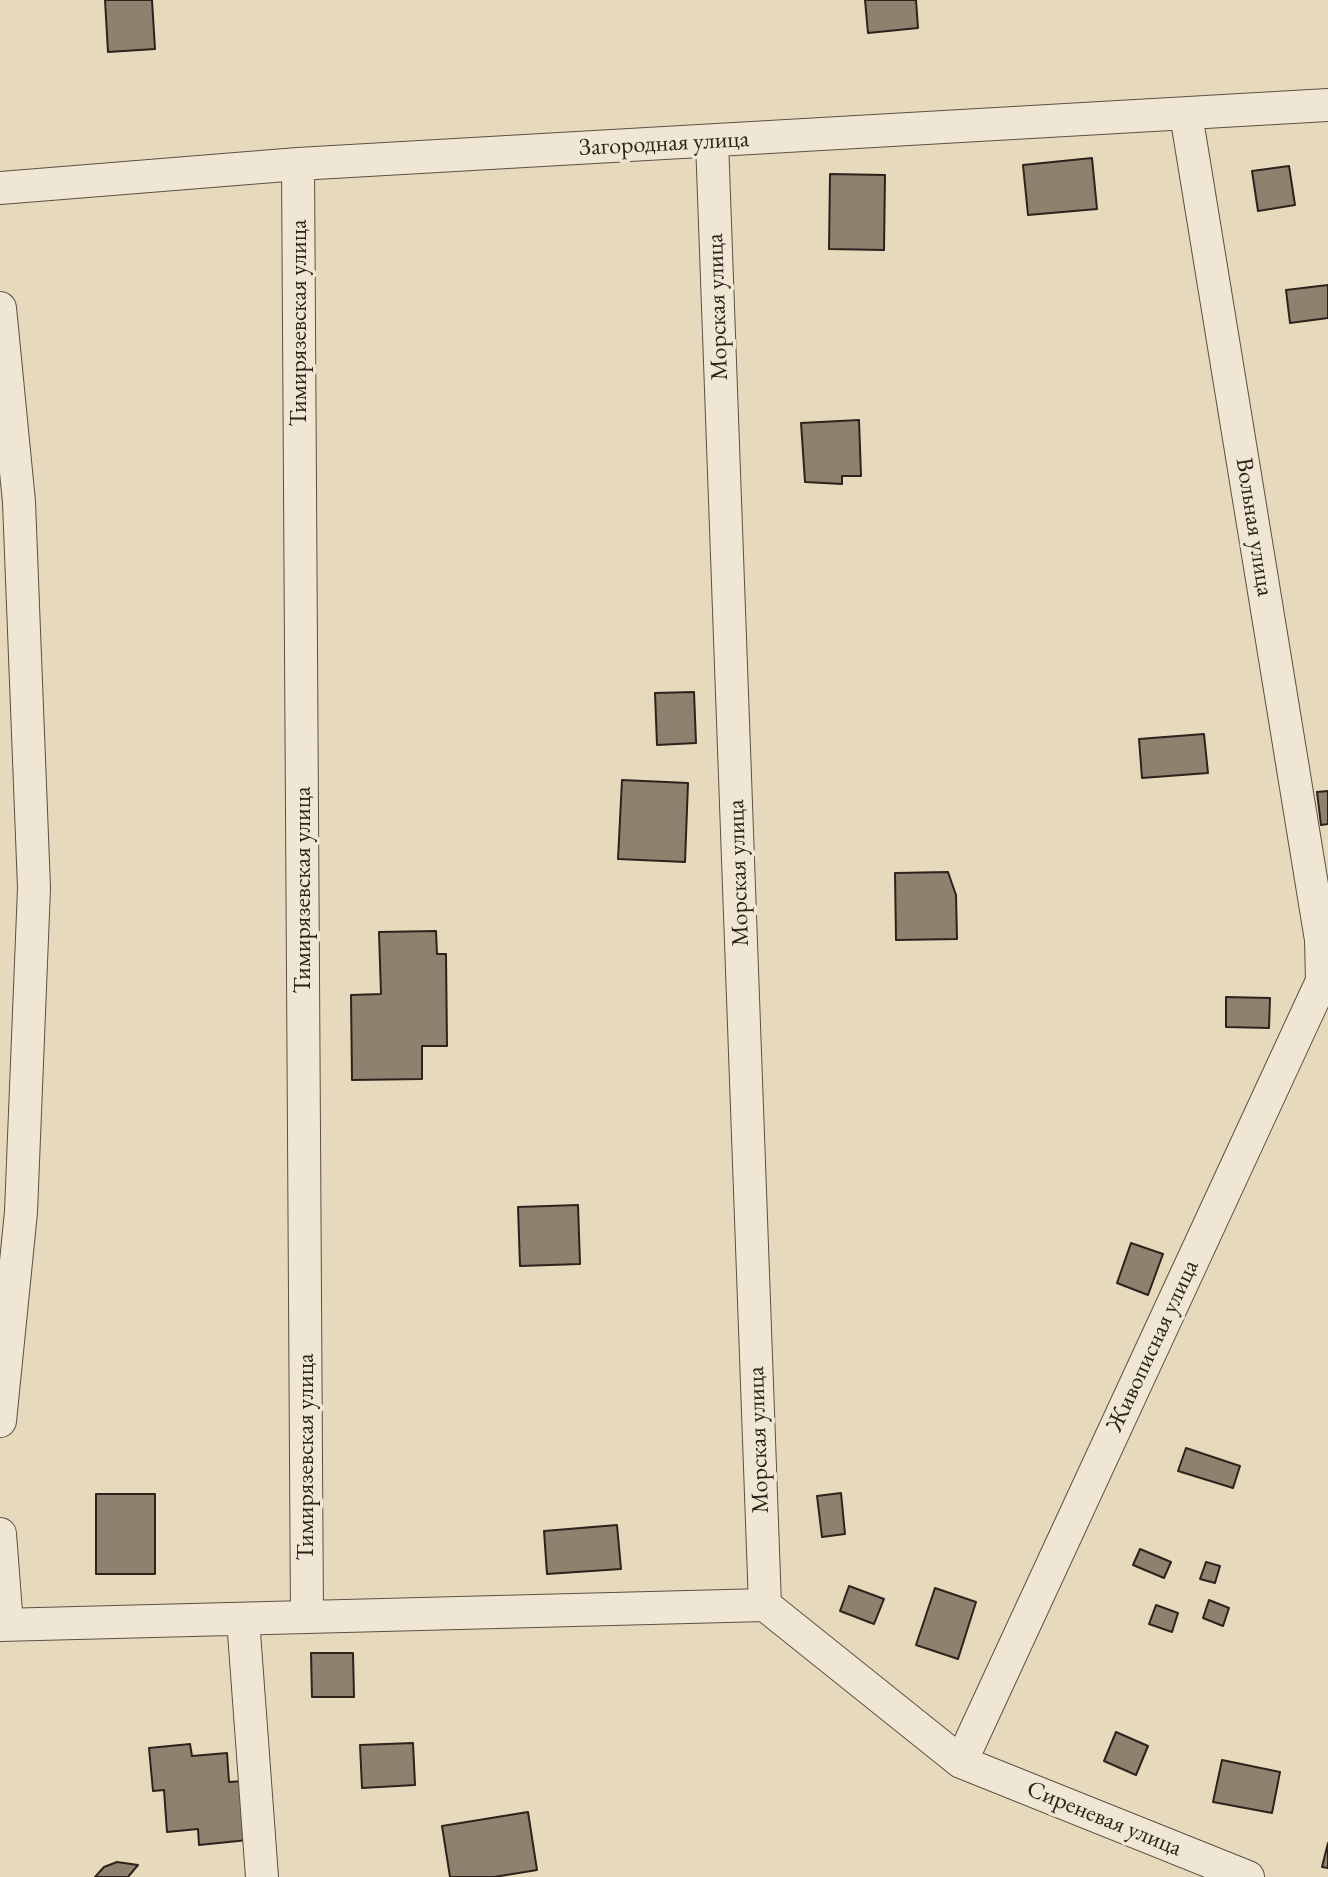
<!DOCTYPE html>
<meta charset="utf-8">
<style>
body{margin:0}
canvas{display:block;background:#e7dabc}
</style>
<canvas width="1328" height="1877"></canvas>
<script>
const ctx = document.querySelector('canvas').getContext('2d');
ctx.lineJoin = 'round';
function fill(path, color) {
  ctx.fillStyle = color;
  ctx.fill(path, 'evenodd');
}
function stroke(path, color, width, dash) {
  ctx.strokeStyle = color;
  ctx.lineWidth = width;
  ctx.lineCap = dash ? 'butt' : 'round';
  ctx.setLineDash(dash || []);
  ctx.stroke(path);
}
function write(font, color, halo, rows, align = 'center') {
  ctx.font = font + ' "EB Garamond",serif';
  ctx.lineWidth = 7;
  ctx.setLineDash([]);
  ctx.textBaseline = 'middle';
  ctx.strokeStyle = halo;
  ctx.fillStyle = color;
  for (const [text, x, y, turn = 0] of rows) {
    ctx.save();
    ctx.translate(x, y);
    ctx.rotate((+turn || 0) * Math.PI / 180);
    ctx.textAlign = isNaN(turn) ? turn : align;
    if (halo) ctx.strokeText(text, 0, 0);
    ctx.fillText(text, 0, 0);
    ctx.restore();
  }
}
const building = new Path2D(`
 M 105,0 L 152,0 L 155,49 L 108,52 Z
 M 865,0 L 916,0 L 918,28 L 868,33 Z
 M 1092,158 L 1097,209 L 1028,215 L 1023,165 Z
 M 1289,166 L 1295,205 L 1258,211 L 1252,171 Z
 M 830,174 L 885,175 L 884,250 L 829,249 Z
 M 1328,285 L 1328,318 L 1290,323 L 1286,290 Z
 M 859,420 L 861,476 L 842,476 L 842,484 L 805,482 L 801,423 Z
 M 694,692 L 696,743 L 657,745 L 655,693 Z
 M 1204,734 L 1208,773 L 1142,778 L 1139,739 Z
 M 622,780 L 688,783 L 685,862 L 618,859 Z
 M 1328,791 L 1328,824 L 1321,825 L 1317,792 Z
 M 948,872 L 956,895 L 957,939 L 896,940 L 895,873 Z
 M 436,931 L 437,954 L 446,954 L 447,1046 L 422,1046 L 422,1079 L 352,1080 L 351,995 L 381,994 L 379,932 Z
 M 1226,997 L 1270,998 L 1269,1028 L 1226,1027 Z
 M 578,1205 L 580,1264 L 520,1266 L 518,1207 Z
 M 1131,1243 L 1163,1254 L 1148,1295 L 1117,1283 Z
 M 1186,1448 L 1240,1466 L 1233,1488 L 1178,1471 Z
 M 841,1493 L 845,1534 L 822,1537 L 817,1496 Z
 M 96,1494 L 155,1494 L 155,1574 L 96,1574 Z
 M 617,1525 L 621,1569 L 547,1574 L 544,1531 Z
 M 1140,1549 L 1171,1562 L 1164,1578 L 1133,1565 Z
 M 1206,1562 L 1220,1566 L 1215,1583 L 1200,1579 Z
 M 849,1586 L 884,1599 L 874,1624 L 840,1611 Z
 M 935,1588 L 976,1602 L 958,1659 L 916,1645 Z
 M 1209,1600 L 1229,1608 L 1223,1626 L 1203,1618 Z
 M 1156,1605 L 1178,1613 L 1172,1632 L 1149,1624 Z
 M 311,1653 L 353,1653 L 354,1697 L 312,1697 Z
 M 1116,1732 L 1148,1746 L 1136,1775 L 1104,1761 Z
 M 413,1743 L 415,1785 L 362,1788 L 360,1745 Z
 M 190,1744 L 192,1756 L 227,1753 L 229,1782 L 243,1781 L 248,1840 L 199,1845 L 198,1829 L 167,1832 L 164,1790 L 153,1791 L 149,1748 Z
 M 1222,1760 L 1280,1772 L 1272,1813 L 1213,1802 Z
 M 528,1812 L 537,1870 L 494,1877 L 450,1877 L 442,1826 Z
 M 1328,1843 L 1328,1868 L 1322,1867 Z
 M 117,1862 L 138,1865 L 128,1877 L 95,1877 L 104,1867 Z`);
fill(building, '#8e826f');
stroke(building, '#2d221c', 2);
const minor = new Path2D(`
 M 712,141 L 765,1605
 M 298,164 L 307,1617
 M 0,188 L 298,164 L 1328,105
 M 0,308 L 19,502 L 34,888 L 21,1212 L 0,1421
 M 0,1534 L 7,1625
 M 243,1619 L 262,1877
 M 0,1625 L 765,1605 L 961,1762 L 1248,1877
 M 961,1762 L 1322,981 L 1321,940 L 1186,114`);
stroke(minor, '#5c5044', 34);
stroke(minor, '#efe7d3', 32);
write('24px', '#2d221c', '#efe7d3', [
 ["Загородная улица",664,144,-3],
 ["Морская улица",718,307,-92],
 ["Тимирязевская улица",299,323,-90],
 ["Вольная улица",1254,527,81],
 ["Морская улица",739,873,-92],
 ["Тимирязевская улица",303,890,-90],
 ["Живописная улица",1153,1346,-65],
 ["Морская улица",759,1440,-92],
 ["Тимирязевская улица",306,1457,-90],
 ["Сиреневая улица",1104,1819,22]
]);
</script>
